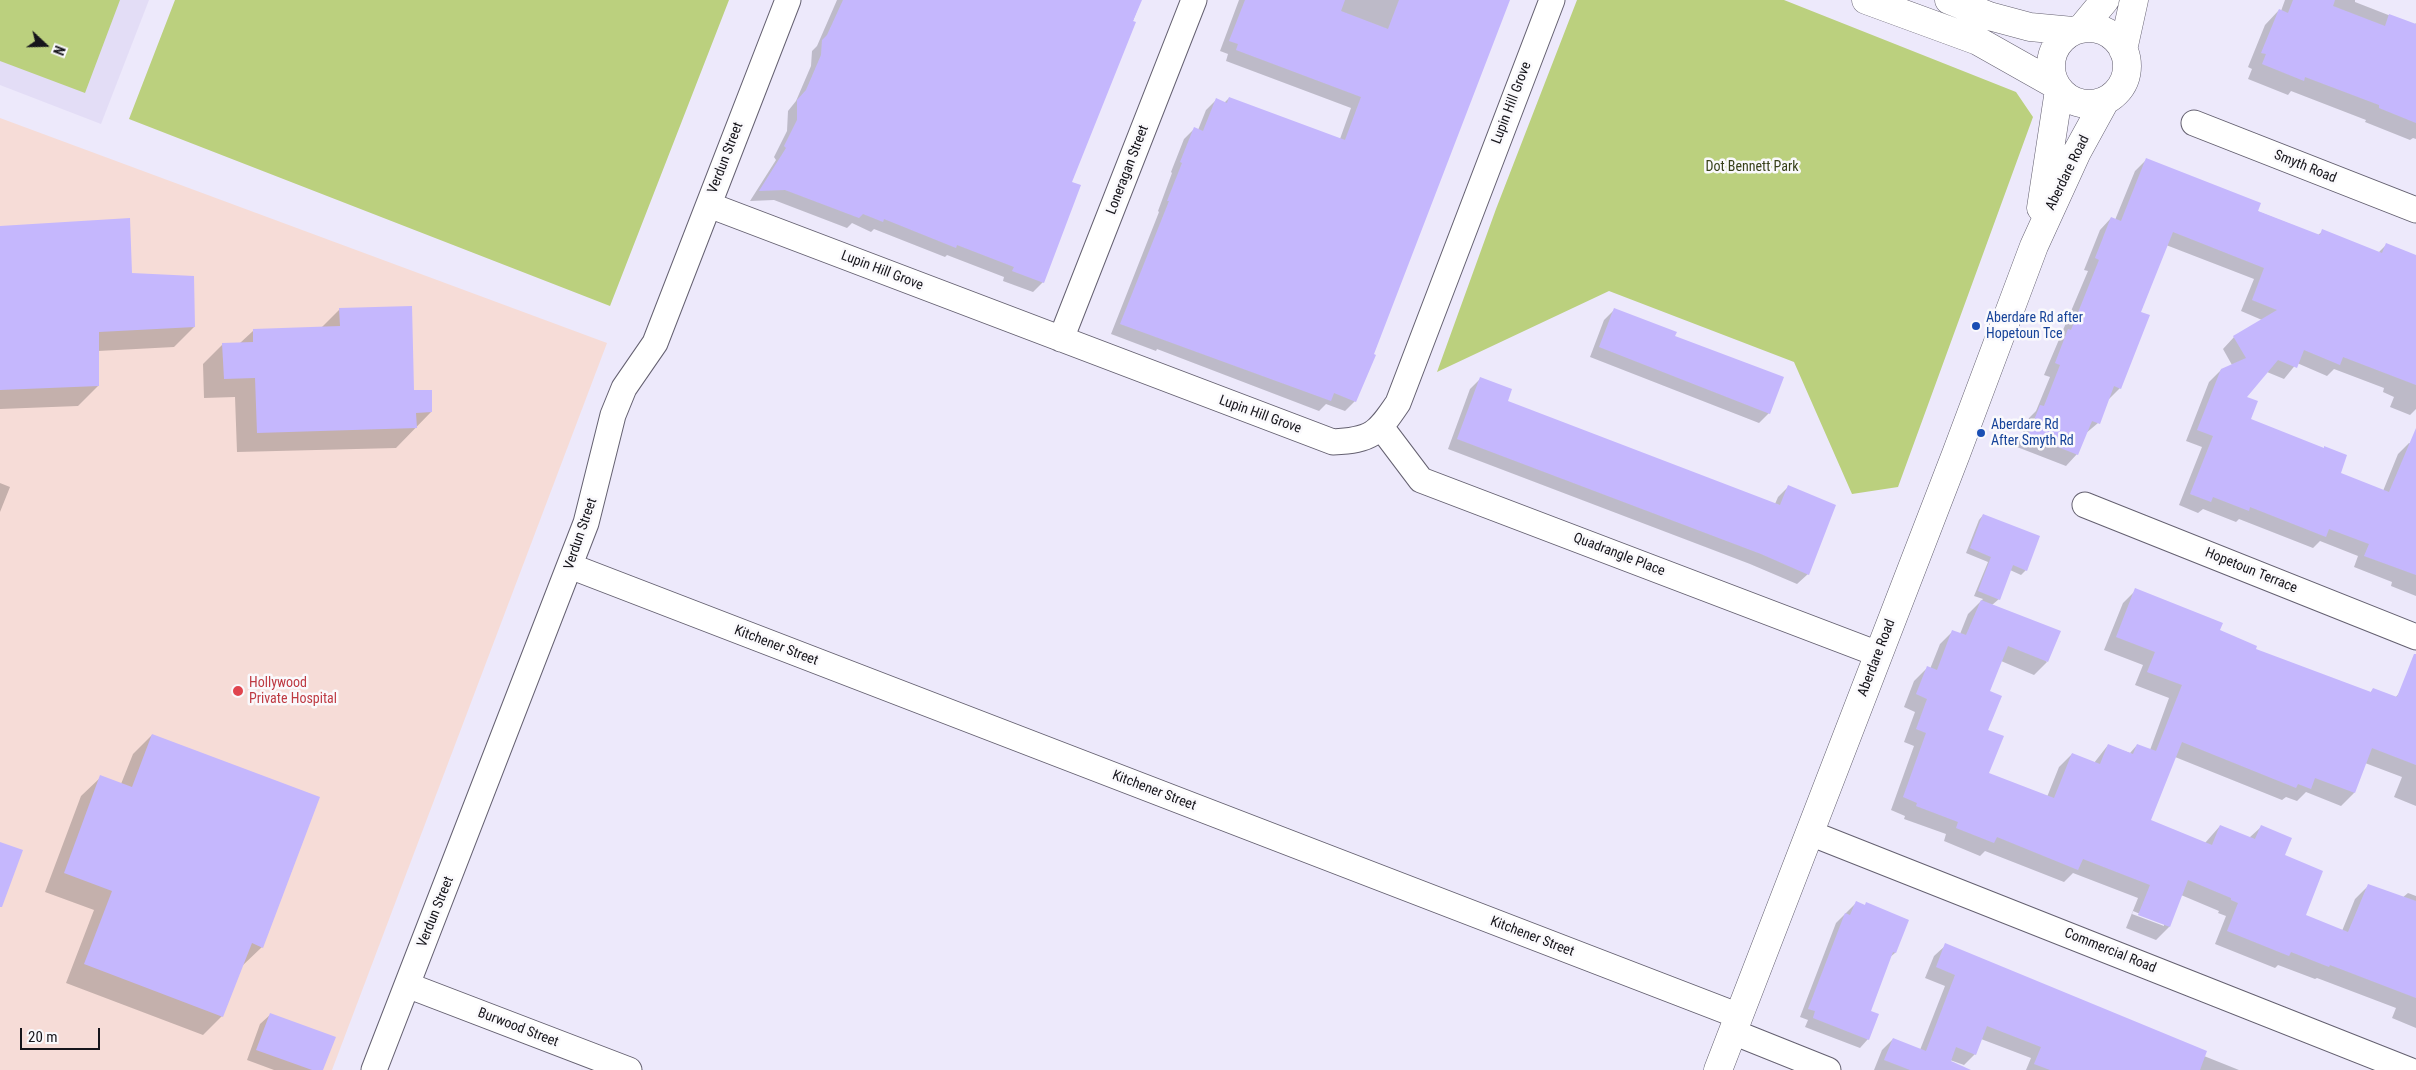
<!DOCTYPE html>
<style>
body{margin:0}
#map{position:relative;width:2416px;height:1070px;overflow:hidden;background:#ede9fb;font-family:"Roboto Condensed",sans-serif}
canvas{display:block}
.north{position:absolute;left:20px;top:20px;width:50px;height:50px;-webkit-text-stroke:4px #faf9fc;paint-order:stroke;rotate:111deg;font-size:14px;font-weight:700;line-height:20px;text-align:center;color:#16151b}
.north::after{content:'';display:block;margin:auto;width:18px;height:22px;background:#16151b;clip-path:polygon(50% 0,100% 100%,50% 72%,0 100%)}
.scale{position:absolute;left:20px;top:1028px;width:80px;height:22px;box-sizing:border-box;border:2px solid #16151b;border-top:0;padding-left:6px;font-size:15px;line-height:18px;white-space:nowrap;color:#16151b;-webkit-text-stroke:4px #faf9fc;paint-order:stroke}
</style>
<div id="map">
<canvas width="2416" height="1070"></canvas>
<div class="north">N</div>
<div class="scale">20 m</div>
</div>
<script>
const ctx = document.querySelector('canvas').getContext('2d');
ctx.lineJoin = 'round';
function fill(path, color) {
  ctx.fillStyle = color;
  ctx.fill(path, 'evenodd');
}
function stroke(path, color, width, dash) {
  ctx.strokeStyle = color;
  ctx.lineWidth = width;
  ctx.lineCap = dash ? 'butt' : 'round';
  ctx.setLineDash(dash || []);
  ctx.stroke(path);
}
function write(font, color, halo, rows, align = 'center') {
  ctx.font = font + ' "Roboto Condensed",sans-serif';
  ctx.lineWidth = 5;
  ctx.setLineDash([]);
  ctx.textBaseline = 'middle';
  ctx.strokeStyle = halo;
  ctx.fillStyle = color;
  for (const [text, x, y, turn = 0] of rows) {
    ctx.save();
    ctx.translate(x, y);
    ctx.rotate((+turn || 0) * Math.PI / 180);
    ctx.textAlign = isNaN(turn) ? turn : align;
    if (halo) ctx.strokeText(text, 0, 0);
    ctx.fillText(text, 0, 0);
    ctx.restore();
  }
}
fill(new Path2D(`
 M 0,0 L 149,0 L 101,124 L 0,85 Z`), '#e3ddf6');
fill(new Path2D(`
 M 0,118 L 607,343 L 332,1070 L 0,1070 Z`), '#f6dcd7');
fill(new Path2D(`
 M 0,0 L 120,0 L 85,93 L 0,61 Z
 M 175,0 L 729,0 L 610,306 L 129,119 Z
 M 1577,0 L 1784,0 L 2016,92 L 2033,117 L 1898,487 L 1852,494 L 1794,362 L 1609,291 L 1437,372 L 1496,209 Z`), '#bbd07e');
fill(new Path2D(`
 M 837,0 L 1141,0 L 1071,183 L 1043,282 L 1033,292 L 1003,281 L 1004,277 L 947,255 L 945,257 L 874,229 L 871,232 L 852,223 L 847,228 L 774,200 L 750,201 L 776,160 L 774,157 L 787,131 L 788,111 L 796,101 L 811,66 L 812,51 L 817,46 Z
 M 1239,0 L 1509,0 L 1355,401 L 1345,411 L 1326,404 L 1319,411 L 1157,349 L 1156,351 L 1111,334 L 1159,212 L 1158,211 L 1172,173 L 1171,172 L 1184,139 L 1194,129 L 1198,130 L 1206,110 L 1216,100 L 1224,103 L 1229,98 L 1340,139 L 1351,108 L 1226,61 L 1228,54 L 1220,51 Z
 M 2285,0 L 2355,0 L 2355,2 L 2414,25 L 2416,23 L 2416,139 L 2413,138 L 2410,140 L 2365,122 L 2366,120 L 2291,91 L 2288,95 L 2248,79 L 2252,69 L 2248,67 L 2265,25 L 2279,10 L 2281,11 Z
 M 2146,160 L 2257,211 L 2318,235 L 2323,231 L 2378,253 L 2386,245 L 2416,271 L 2416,409 L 2410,415 L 2390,407 L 2394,397 L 2383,392 L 2384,388 L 2334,369 L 2327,376 L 2297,363 L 2284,379 L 2267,372 L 2245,398 L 2249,420 L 2339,474 L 2383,491 L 2398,454 L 2409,443 L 2416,445 L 2416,596 L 2391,586 L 2392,582 L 2354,567 L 2358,556 L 2320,541 L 2313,548 L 2239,519 L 2236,522 L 2203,509 L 2198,513 L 2179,505 L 2202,447 L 2186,441 L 2209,382 L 2221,370 L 2232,365 L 2223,349 L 2234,337 L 2262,320 L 2241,311 L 2254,279 L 2166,245 L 2140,313 L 2120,388 L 2107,401 L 2098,423 L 2085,434 L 2077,454 L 2066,466 L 2017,447 L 2029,418 L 2036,411 L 2050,377 L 2044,375 L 2088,271 L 2084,270 L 2100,230 L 2111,218 L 2115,220 L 2135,171 Z
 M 0,228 L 131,274 L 194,327 L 174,347 L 98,351 L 98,386 L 78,406 L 0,409 Z
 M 340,309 L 431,412 L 396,448 L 237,452 L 235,397 L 204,398 L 203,364 L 223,344 L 240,343 L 253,331 L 321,328 Z
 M 1614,310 L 1769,413 L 1759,423 L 1590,357 L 1604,320 Z
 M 1480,379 L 1506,401 L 1775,504 L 1778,497 L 1788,487 L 1808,574 L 1797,584 L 1750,564 L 1448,449 L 1470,389 Z
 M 0,483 L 10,487 L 0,512 Z
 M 1983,515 L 2026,570 L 2021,575 L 2010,570 L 1999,599 L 1992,605 L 2047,662 L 2034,675 L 2001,661 L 1989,692 L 1987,774 L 2047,797 L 2059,767 L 2072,754 L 2094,763 L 2108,745 L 2130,753 L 2137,745 L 2150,750 L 2169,698 L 2135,685 L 2143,665 L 2104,650 L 2123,603 L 2136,590 L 2254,650 L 2370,693 L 2373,689 L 2395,698 L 2400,692 L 2416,698 L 2416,806 L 2394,797 L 2402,777 L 2365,763 L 2354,793 L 2341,806 L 2306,792 L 2297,801 L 2286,797 L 2282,800 L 2175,757 L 2150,821 L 2205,843 L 2220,826 L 2249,838 L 2261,827 L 2283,856 L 2304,916 L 2342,931 L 2355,899 L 2368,886 L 2402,898 L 2408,893 L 2416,896 L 2416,1028 L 2392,1018 L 2396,1008 L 2317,978 L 2315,979 L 2278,965 L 2275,968 L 2215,944 L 2226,916 L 2218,913 L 2219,911 L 2181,895 L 2169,927 L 2156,940 L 2126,928 L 2138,898 L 2073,873 L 2064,882 L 1985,851 L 1980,856 L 1944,841 L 1946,834 L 1904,819 L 1905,816 L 1891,810 L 1914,746 L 1904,742 L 1915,712 L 1904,707 L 1914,681 L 1927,668 L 1930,669 L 1940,644 L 1953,631 L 1960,634 L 1968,614 L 1983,599 L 1974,596 L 1988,562 L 1966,553 L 1979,520 ZM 2133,911 L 2164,924 L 2164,926 L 2132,914 Z
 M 152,735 L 262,947 L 242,966 L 222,1016 L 203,1035 L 66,983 L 94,910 L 45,892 L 81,796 L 101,777 L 121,784 L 133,754 Z
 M 1856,903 L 1864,906 L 1866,904 L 1908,920 L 1895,953 L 1890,957 L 1869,1012 L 1868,1039 L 1860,1048 L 1805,1027 L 1808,1020 L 1800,1017 L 1836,923 Z
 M 1946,945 L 2204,1056 L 2239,1070 L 2026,1070 L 2031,1058 L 1981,1039 L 1975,1054 L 1964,1065 L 1950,1060 L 1946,1070 L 1874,1070 L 1882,1050 L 1893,1039 L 1920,1050 L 1945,986 L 1925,978 L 1934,956 Z
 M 271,1014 L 322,1070 L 274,1070 L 247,1060 L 260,1024 Z`), '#0003');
fill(new Path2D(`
 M 843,0 L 1142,0 L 1133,21 L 1136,22 L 1072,182 L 1081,185 L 1044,283 L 1012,271 L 1014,267 L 957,245 L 956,248 L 884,219 L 883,222 L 863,214 L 859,218 L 785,190 L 759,191 L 786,148 L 784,146 L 797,120 L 797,100 L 806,90 L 821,55 L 822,40 L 827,35 Z
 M 1245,0 L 1345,0 L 1341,11 L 1388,29 L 1399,0 L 1510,0 L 1374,354 L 1376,355 L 1356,402 L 1334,393 L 1331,401 L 1120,324 L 1169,201 L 1167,201 L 1182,163 L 1180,162 L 1194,127 L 1203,131 L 1216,98 L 1227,103 L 1229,97 L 1345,140 L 1361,97 L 1236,50 L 1238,44 L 1229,41 Z
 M 2293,0 L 2335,0 L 2333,6 L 2385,26 L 2389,14 L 2416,24 L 2416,123 L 2379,108 L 2379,105 L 2305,77 L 2304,81 L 2262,64 L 2266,54 L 2261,53 L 2279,9 L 2288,13 Z
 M 2146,158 L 2261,203 L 2258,211 L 2320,235 L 2322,229 L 2382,253 L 2386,243 L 2416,255 L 2416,385 L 2343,357 L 2340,365 L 2304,350 L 2297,368 L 2278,360 L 2247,397 L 2258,401 L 2251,419 L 2324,448 L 2324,446 L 2347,455 L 2341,473 L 2389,492 L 2416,428 L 2416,575 L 2364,556 L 2369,544 L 2329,529 L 2326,537 L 2250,507 L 2249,511 L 2213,497 L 2211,502 L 2190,494 L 2213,436 L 2197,430 L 2221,369 L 2246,358 L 2233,336 L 2277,310 L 2252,300 L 2264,268 L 2173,232 L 2141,312 L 2150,315 L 2121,389 L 2114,386 L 2100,424 L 2092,421 L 2078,455 L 2028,435 L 2040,405 L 2044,406 L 2060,365 L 2055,363 L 2068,329 L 2071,330 L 2099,260 L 2095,258 L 2111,217 L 2121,221 Z
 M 130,218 L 132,273 L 194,276 L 195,327 L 99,332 L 99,386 L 0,390 L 0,226 Z
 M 412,306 L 414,390 L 432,390 L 432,412 L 416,413 L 417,428 L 257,433 L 255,378 L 224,379 L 222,343 L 253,342 L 253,329 L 340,326 L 339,308 Z
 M 1614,308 L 1677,332 L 1675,336 L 1784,377 L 1770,414 L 1599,347 Z
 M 1480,377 L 1512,389 L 1508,401 L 1780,505 L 1788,485 L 1836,505 L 1809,575 L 1761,554 L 1457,439 Z
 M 1983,514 L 2040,536 L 2027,571 L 2013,565 L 2000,600 L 1978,591 L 1991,557 L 1970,548 Z
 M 2135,588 L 2223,623 L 2220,630 L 2257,646 L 2256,649 L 2371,692 L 2373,688 L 2397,697 L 2414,654 L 2416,654 L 2416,765 L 2372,748 L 2355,793 L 2315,778 L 2311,789 L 2298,784 L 2296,788 L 2182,742 L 2151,820 L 2212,845 L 2220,825 L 2255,839 L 2261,825 L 2292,838 L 2285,855 L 2323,871 L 2306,915 L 2348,932 L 2368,884 L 2416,901 L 2416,998 L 2330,965 L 2329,967 L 2291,952 L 2289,956 L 2227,931 L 2238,903 L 2231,900 L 2231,898 L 2188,880 L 2170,927 L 2138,915 L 2150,885 L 2083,859 L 2078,870 L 1997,837 L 1994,843 L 1956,828 L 1958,822 L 1916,806 L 1917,803 L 1903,797 L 1926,733 L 1916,729 L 1927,699 L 1916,694 L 1927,666 L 1937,670 L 1952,630 L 1966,635 L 1981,600 L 2061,631 L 2048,662 L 2008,646 L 1990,691 L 2002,696 L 1988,730 L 2004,736 L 1989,773 L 2054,798 L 2072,753 L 2100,764 L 2108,744 L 2133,754 L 2137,744 L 2156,751 L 2182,685 L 2147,672 L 2155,652 L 2116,637 Z
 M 152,734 L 320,797 L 263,948 L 252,943 L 223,1017 L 84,964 L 112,891 L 64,873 L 100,775 L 132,787 Z
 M 0,842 L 23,850 L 2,907 L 0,907 Z
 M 1856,901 L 1865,905 L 1866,902 L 1909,920 L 1896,953 L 1893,952 L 1871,1011 L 1879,1014 L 1869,1040 L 1813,1018 L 1815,1011 L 1808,1009 L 1845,913 L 1850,915 Z
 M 1945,943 L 2207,1051 L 2200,1070 L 2050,1070 L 2034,1064 L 2041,1047 L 1987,1026 L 1976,1055 L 1956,1047 L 1951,1061 L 1971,1070 L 1910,1070 L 1884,1060 L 1893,1038 L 1926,1051 L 1955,975 L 1936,967 Z
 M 270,1013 L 336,1037 L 323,1070 L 312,1070 L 256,1050 Z`), '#c5b7fd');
const minor = new Path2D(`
 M 2194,123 L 2416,210
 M 709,205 L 1333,442 C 1372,440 1377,434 1398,403 L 1552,0
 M 1061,339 L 1194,0
 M 1381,427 L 1421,480 L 1878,654
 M 2085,505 L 2416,637
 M 570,566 L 1739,1016
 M 1810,833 L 2409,1070
 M 407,985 L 629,1070
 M 1733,1032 L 1828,1070
 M 374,1070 L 586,523 L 613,415 L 624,388 L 655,343 L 788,0`);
const secondary = new Path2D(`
 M 1866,0 L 1978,41 L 2056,85
 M 1949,0 L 1989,16 L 2030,27 L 2073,31
 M2051 66a38 38 0 1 1 76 0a38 38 0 1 1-76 0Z
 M 2081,29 L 2105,0
 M 2123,50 L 2134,0
 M 2041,208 L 2059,90
 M 1718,1070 L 1956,454 L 2034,246 L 2077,152 L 2105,101`);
stroke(minor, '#646070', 27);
stroke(secondary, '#646070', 29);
stroke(minor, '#fff', 25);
stroke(secondary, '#fff', 28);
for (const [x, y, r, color] of [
 [1976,326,5,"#1a4fb4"],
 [1981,433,5,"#1a4fb4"],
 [238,691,6,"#e0444e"]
]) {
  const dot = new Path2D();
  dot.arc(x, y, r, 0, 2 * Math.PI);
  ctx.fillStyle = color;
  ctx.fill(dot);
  stroke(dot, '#faf9fc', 2);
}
write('14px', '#16151b', '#faf9fc', [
 ["Lupin Hill Grove",1512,103,-69],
 ["Verdun Street",726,158,-69],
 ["Smyth Road",2305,167,22],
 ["Loneragan Street",1128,170,-69],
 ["Aberdare Road",2068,173,-64],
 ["Lupin Hill Grove",882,271,21],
 ["Lupin Hill Grove",1260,415,20],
 ["Verdun Street",581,534,-71],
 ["Quadrangle Place",1619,555,21],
 ["Hopetoun Terrace",2251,571,22],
 ["Kitchener Street",776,646,21],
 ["Aberdare Road",1877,658,-69],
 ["Kitchener Street",1154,791,21],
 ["Verdun Street",436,912,-68],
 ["Kitchener Street",1532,937,21],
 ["Commercial Road",2110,951,22],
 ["Burwood Street",518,1028,21]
]);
write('14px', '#374019', '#faf9fc', [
 ["Dot Bennett Park",1752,167]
]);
write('14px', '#164399', '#faf9fc', [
 ["Aberdare Rd after",1986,318],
 ["Hopetoun Tce",1986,334],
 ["Aberdare Rd",1991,425],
 ["After Smyth Rd",1991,441]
], 'left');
write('14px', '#be3a42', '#faf9fc', [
 ["Hollywood",249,683],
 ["Private Hospital",249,699]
], 'left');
</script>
